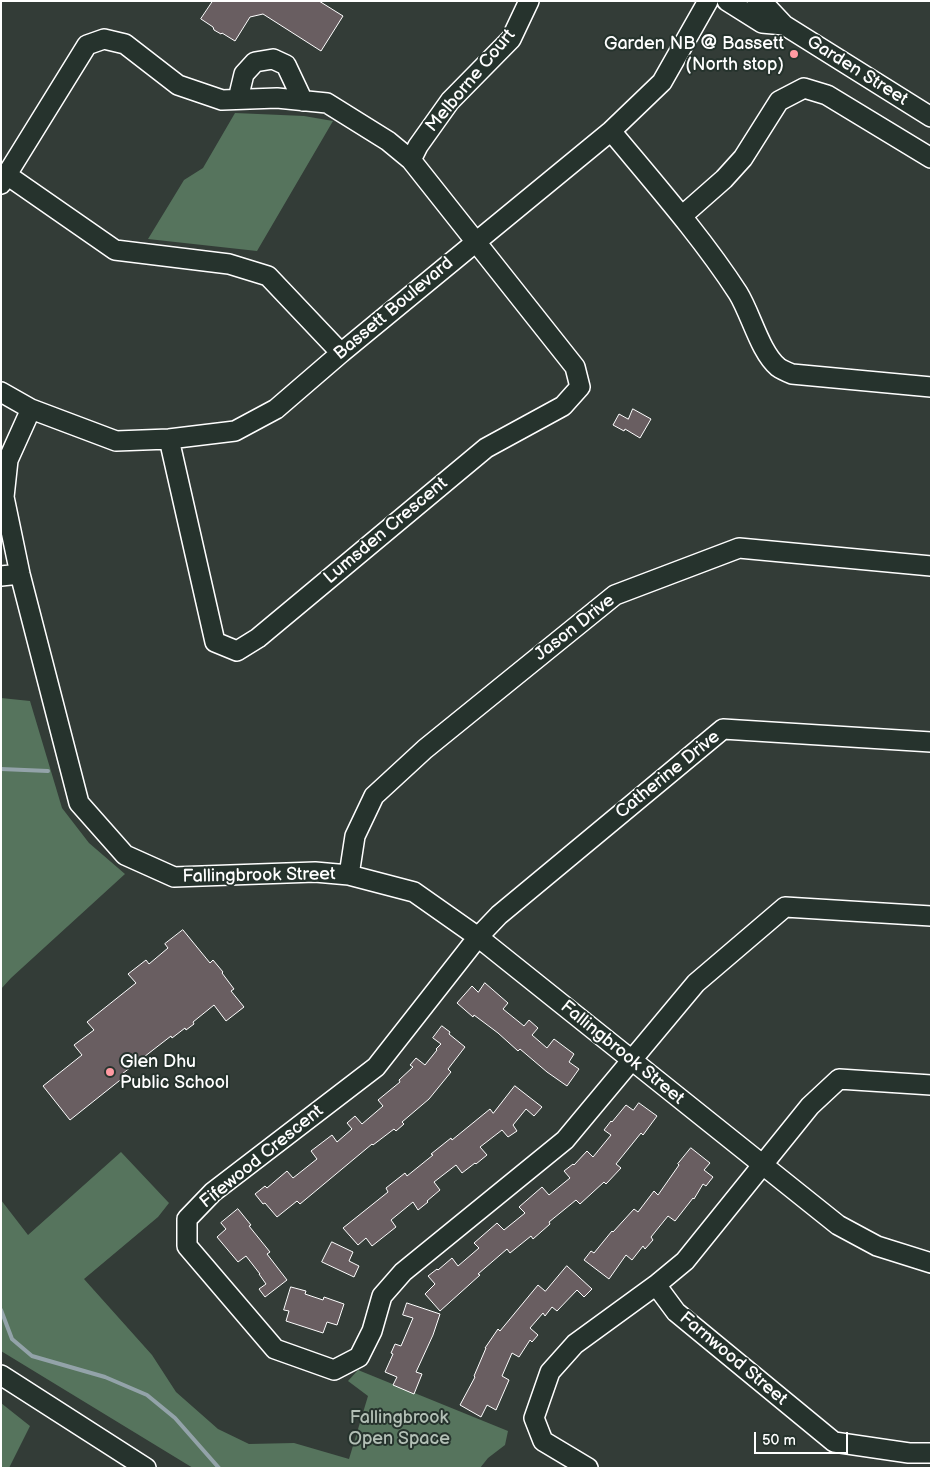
<!DOCTYPE html>
<style>
body{margin:0}
#map{position:relative;width:932px;height:1469px;overflow:hidden;background:#333c37;font-family:"Balsamiq Sans",sans-serif}
canvas{display:block}
.frame{position:absolute;inset:0;border:2px solid #fff;pointer-events:none}
.scale{position:absolute;left:754px;top:1432px;width:94px;height:22px;box-sizing:border-box;border:2px solid #fff;border-top:0;padding-left:6px;font-size:15px;line-height:18px;white-space:nowrap;color:#fff;-webkit-text-stroke:4px #26332d;paint-order:stroke}
</style>
<div id="map">
<canvas width="932" height="1469"></canvas>
<div class="frame"></div>
<div class="scale">50 m</div>
</div>
<script>
const ctx = document.querySelector('canvas').getContext('2d');
ctx.lineJoin = 'round';
function fill(path, color) {
  ctx.fillStyle = color;
  ctx.fill(path, 'evenodd');
}
function stroke(path, color, width, dash) {
  ctx.strokeStyle = color;
  ctx.lineWidth = width;
  ctx.lineCap = dash ? 'butt' : 'round';
  ctx.setLineDash(dash || []);
  ctx.stroke(path);
}
function write(font, color, halo, rows, align = 'center') {
  ctx.font = font + ' "Balsamiq Sans",sans-serif';
  ctx.lineWidth = 4;
  ctx.setLineDash([]);
  ctx.textBaseline = 'middle';
  ctx.strokeStyle = halo;
  ctx.fillStyle = color;
  for (const [text, x, y, turn = 0] of rows) {
    ctx.save();
    ctx.translate(x, y);
    ctx.rotate((+turn || 0) * Math.PI / 180);
    ctx.textAlign = isNaN(turn) ? turn : align;
    if (halo) ctx.strokeText(text, 0, 0);
    ctx.fillText(text, 0, 0);
    ctx.restore();
  }
}
fill(new Path2D(`
 M 235,113 L 304,116 L 333,121 L 257,251 L 148,239 L 184,180 L 203,168 Z
 M 1,698 L 30,701 L 62,808 L 89,843 L 125,874 L 11,978 L 1,989 Z
 M 121,1152 L 169,1203 L 158,1217 L 84,1279 L 152,1355 L 176,1392 L 218,1429 L 249,1444 L 294,1443 L 349,1459 L 368,1396 L 348,1381 L 358,1370 L 508,1431 L 505,1445 L 488,1458 L 480,1468 L 193,1468 L 1,1351 L 1,1200 L 28,1235 Z
 M 1,1403 L 30,1426 L 9,1468 L 1,1468 Z`), '#56745d');
stroke(new Path2D(`
 M 1,769 L 48,771
 M 1,1310 L 12,1339 L 32,1356 L 105,1377 L 147,1395 L 175,1418 L 219,1468`), '#93a3a9', 4);
const building = new Path2D(`
 M 213,1 L 319,1 L 343,16 L 321,51 L 263,14 L 250,17 L 235,41 L 222,33 L 221,34 L 214,30 L 213,27 L 201,19 Z
 M 633,409 L 651,419 L 640,438 L 625,429 L 624,431 L 613,425 L 619,414 L 628,419 Z
 M 183,930 L 210,963 L 213,960 L 223,972 L 222,973 L 234,989 L 231,991 L 244,1007 L 226,1021 L 214,1005 L 193,1022 L 194,1024 L 186,1030 L 185,1028 L 172,1038 L 171,1036 L 122,1074 L 124,1077 L 70,1120 L 43,1086 L 82,1055 L 74,1045 L 94,1030 L 87,1022 L 136,983 L 128,974 L 146,960 L 149,964 L 168,948 L 165,944 Z
 M 485,983 L 508,1003 L 503,1009 L 524,1026 L 529,1020 L 538,1028 L 532,1035 L 547,1048 L 554,1039 L 574,1054 L 569,1062 L 579,1069 L 567,1086 L 547,1072 L 520,1049 L 518,1051 L 498,1033 L 474,1015 L 473,1017 L 457,1003 L 472,986 L 478,992 Z
 M 442,1026 L 450,1032 L 449,1034 L 465,1047 L 448,1069 L 451,1072 L 429,1099 L 402,1122 L 404,1124 L 396,1131 L 394,1129 L 373,1145 L 372,1144 L 300,1204 L 297,1201 L 277,1217 L 265,1203 L 263,1204 L 255,1194 L 265,1186 L 267,1188 L 287,1171 L 293,1178 L 317,1159 L 311,1151 L 332,1135 L 337,1142 L 352,1129 L 347,1123 L 355,1116 L 362,1124 L 383,1106 L 378,1100 L 400,1082 L 399,1080 L 413,1067 L 410,1065 L 416,1058 L 425,1065 L 437,1050 L 436,1049 L 441,1044 L 433,1038 Z
 M 515,1086 L 542,1107 L 534,1116 L 526,1109 L 513,1125 L 517,1131 L 508,1137 L 502,1130 L 480,1147 L 487,1155 L 476,1164 L 475,1163 L 462,1173 L 456,1165 L 434,1182 L 440,1190 L 427,1201 L 428,1202 L 418,1210 L 413,1202 L 391,1220 L 396,1227 L 372,1246 L 366,1238 L 358,1245 L 343,1228 L 388,1192 L 386,1188 L 405,1173 L 407,1176 L 433,1155 L 431,1154 L 451,1138 L 452,1140 L 490,1109 L 493,1113 Z
 M 639,1103 L 657,1116 L 643,1135 L 641,1133 L 616,1164 L 621,1168 L 606,1184 L 604,1182 L 580,1204 L 576,1200 L 549,1222 L 550,1224 L 533,1239 L 531,1236 L 510,1253 L 507,1249 L 478,1274 L 480,1275 L 440,1311 L 425,1294 L 435,1284 L 428,1276 L 437,1269 L 438,1270 L 452,1258 L 458,1266 L 479,1248 L 474,1243 L 497,1223 L 504,1230 L 525,1213 L 519,1207 L 542,1187 L 549,1195 L 570,1178 L 564,1171 L 573,1164 L 574,1165 L 587,1151 L 593,1157 L 611,1135 L 604,1130 L 611,1121 L 612,1122 L 626,1105 L 633,1110 Z
 M 691,1148 L 710,1163 L 704,1170 L 713,1177 L 706,1186 L 703,1184 L 694,1199 L 693,1198 L 675,1221 L 668,1216 L 651,1237 L 653,1240 L 645,1249 L 643,1246 L 632,1260 L 626,1255 L 609,1279 L 584,1260 L 591,1251 L 594,1253 L 612,1231 L 613,1232 L 634,1209 L 638,1212 L 654,1191 L 658,1195 L 679,1165 L 678,1164 Z
 M 238,1209 L 251,1225 L 249,1226 L 270,1252 L 267,1254 L 287,1280 L 265,1297 L 259,1289 L 266,1284 L 259,1274 L 260,1274 L 246,1256 L 238,1262 L 217,1237 L 226,1229 L 221,1223 Z
 M 332,1242 L 353,1252 L 349,1261 L 359,1266 L 354,1277 L 322,1262 Z
 M 567,1266 L 592,1289 L 584,1297 L 577,1290 L 557,1311 L 552,1307 L 545,1316 L 543,1313 L 530,1328 L 538,1335 L 532,1342 L 530,1340 L 519,1357 L 512,1353 L 502,1376 L 509,1380 L 496,1410 L 487,1405 L 481,1417 L 460,1405 L 475,1377 L 474,1376 L 486,1348 L 485,1348 L 498,1329 L 500,1331 L 538,1285 L 545,1291 Z
 M 291,1287 L 306,1291 L 305,1294 L 323,1300 L 324,1297 L 344,1304 L 337,1325 L 327,1322 L 323,1333 L 286,1321 L 289,1311 L 284,1310 Z
 M 407,1303 L 440,1314 L 433,1335 L 416,1372 L 422,1374 L 414,1394 L 393,1385 L 397,1377 L 385,1372 L 393,1354 L 391,1353 L 395,1344 L 401,1346 L 413,1318 L 403,1315 Z`);
fill(building, '#695e61');
stroke(building, '#fff', 1);
const minor = new Path2D(`
 M 727,1 L 762,23 L 784,25
 M 757,1 L 769,9 L 784,25 L 931,117
 M 238,99 L 244,74 L 255,62 L 273,59 L 286,65 L 303,101
 M 611,131 C 655,184 701,236 738,293 C 751,314 760,352 778,367 C 782,370 787,372 792,374 L 931,387
 M 411,160 L 418,146 L 450,101 L 511,39 L 529,1
 M 7,175 L 115,250 L 229,264 L 268,276 L 341,353
 M 1,184 L 87,45 L 104,39 L 125,44 L 178,85 L 222,100 L 277,98 L 327,103 L 388,141 L 411,160 L 575,367 L 580,387 L 563,406 L 486,448 L 258,638 L 237,651 L 215,642 L 169,439
 M 682,216 L 724,179 L 743,158 L 779,101 L 804,88 L 827,95 L 931,158
 M 1,392 L 31,409 L 116,441 L 169,439 L 235,431 L 276,409 L 341,353 L 611,131 L 662,82 L 708,1
 M 31,409 L 8,460 L 4,497 L 20,574 L 79,803 L 125,855 L 174,877 L 315,872 L 349,875 L 414,892 L 478,937 L 838,1225 L 877,1246 L 931,1263
 M 1,576 L 20,574
 M 931,742 L 723,729 L 499,915 L 478,937 L 376,1067 L 213,1192 L 187,1219 L 187,1246 L 275,1349 L 334,1370 L 359,1357 L 372,1331 L 382,1296 L 403,1272 L 565,1140 L 696,983 L 785,907 L 931,916
 M 349,875 L 355,836 L 374,796 L 425,749 L 615,595 L 739,548 L 931,566
 M 656,1285 L 676,1312 L 834,1442 L 909,1453 L 931,1453
 M 1,1375 L 146,1468
 M 588,1468 L 543,1441 L 534,1418 L 550,1372 L 575,1344 L 656,1285 L 685,1261 L 810,1106 L 839,1079 L 931,1085`);
stroke(minor, '#fff', 22);
stroke(minor, '#26332d', 19);
for (const [x, y, r, color] of [
 [794,54,5,"#ff9aa2"],
 [110,1072,5,"#ff9aa2"]
]) {
  const dot = new Path2D();
  dot.arc(x, y, r, 0, 2 * Math.PI);
  ctx.fillStyle = color;
  ctx.fill(dot);
  stroke(dot, '#26332d', 2);
}
write('18px', '#fff', '#26332d', [
 ["Garden NB @ Bassett",784,44],
 ["(North stop)",784,65],
 ["Glen Dhu",120,1062,"left"],
 ["Public School",120,1083,"left"]
], 'right');
write('18px', '#fff', '#26332d', [
 ["Garden Street",857,71,32],
 ["Melborne Court",471,81,-50],
 ["Bassett Boulevard",394,309,-40],
 ["Lumsden Crescent",386,531,-40],
 ["Jason Drive",575,628,-38],
 ["Catherine Drive",668,775,-39],
 ["Fallingbrook Street",259,876,-1],
 ["Fallingbrook Street",622,1053,39],
 ["Fifewood Crescent",262,1157,-39],
 ["Farnwood Street",733,1359,40]
]);
write('18px', '#b3c0b6', '#26332d', [
 ["Fallingbrook",399,1418],
 ["Open Space",399,1439]
]);
</script>
